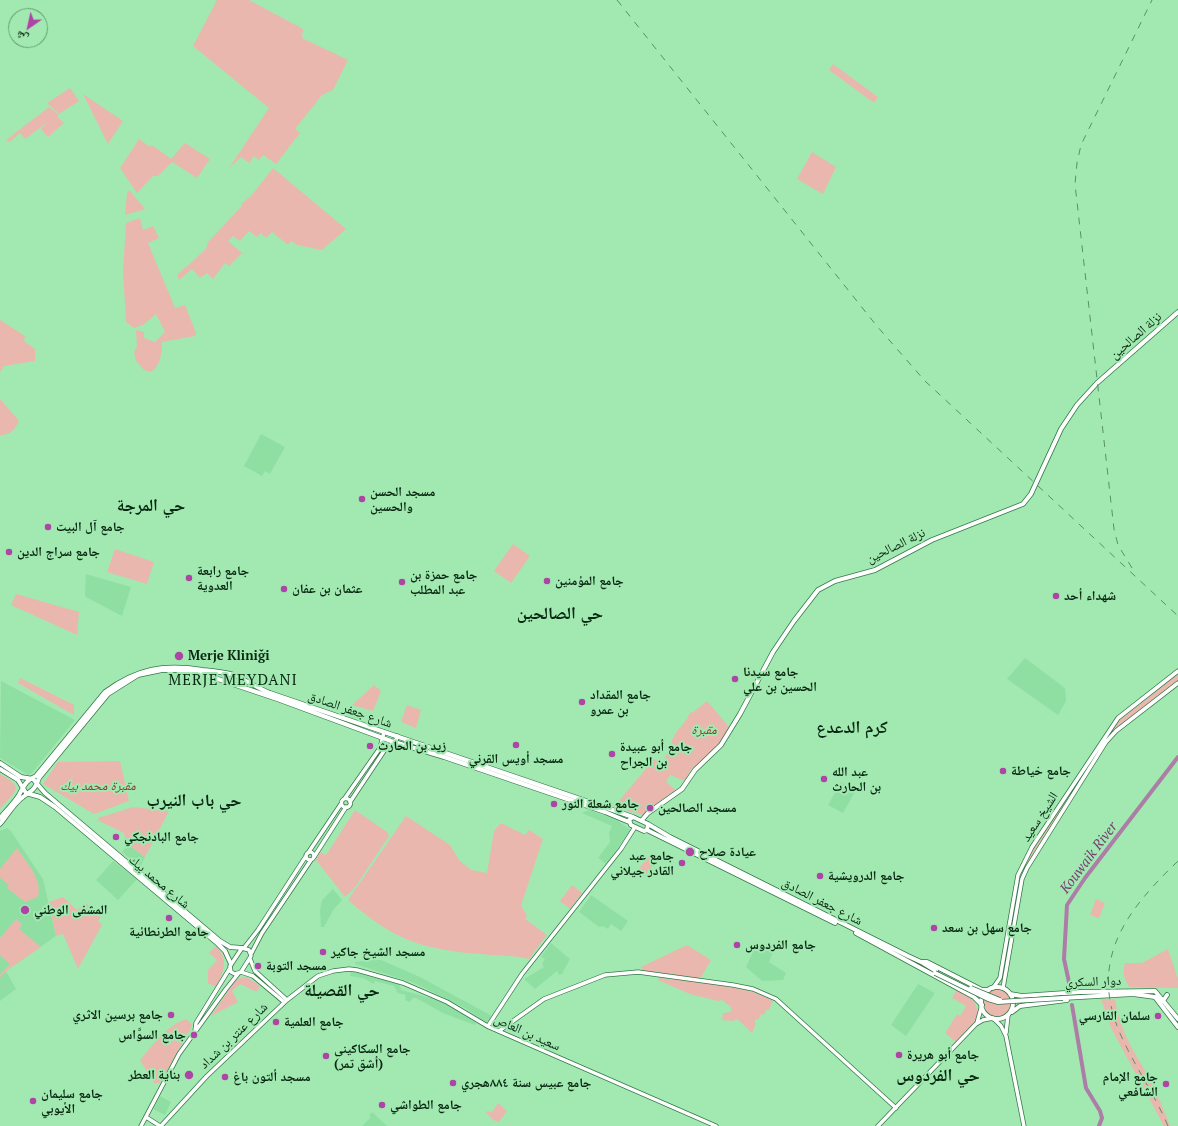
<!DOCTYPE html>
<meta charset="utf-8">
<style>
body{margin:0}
#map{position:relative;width:1178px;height:1126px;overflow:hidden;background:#a1e9b1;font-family:"PT Serif","Noto Naskh Arabic",serif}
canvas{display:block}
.north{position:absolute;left:8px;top:8px;width:40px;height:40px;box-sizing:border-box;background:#a1e9b1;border:1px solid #649b71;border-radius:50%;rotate:214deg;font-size:11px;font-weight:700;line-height:16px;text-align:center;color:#092712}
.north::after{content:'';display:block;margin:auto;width:14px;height:18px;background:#ae44a6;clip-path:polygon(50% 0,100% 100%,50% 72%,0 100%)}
</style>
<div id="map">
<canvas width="1178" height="1126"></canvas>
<div class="north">ش</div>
</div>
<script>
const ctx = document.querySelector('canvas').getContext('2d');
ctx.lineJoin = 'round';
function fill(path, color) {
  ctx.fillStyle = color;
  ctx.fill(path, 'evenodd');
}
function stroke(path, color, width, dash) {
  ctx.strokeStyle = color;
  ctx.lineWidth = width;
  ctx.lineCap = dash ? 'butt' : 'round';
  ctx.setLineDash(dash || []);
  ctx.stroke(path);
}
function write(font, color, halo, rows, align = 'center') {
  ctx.font = font + ' "PT Serif","Noto Naskh Arabic",serif';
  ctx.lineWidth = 4;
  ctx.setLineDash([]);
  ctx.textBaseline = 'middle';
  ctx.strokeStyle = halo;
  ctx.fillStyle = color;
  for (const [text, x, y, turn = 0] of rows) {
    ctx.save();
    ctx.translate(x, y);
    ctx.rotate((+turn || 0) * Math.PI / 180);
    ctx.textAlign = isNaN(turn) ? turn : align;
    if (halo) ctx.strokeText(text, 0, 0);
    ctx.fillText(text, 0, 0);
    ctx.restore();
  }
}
fill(new Path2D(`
 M 261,434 L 285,447 L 270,474 L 265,471 L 262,476 L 244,466 Z
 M 86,574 L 131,587 L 122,616 L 86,597 L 85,594 Z
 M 1025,658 L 1065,688 L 1066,701 L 1058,715 L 1007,679 Z
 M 1,681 L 75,720 L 32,773 L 28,775 L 0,758 Z
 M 841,782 L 856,790 L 843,813 L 828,805 Z
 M 589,810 L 615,819 L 631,830 L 606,864 L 598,858 L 610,842 L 609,833 L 612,826 L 582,813 Z
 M 7,828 L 11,831 L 43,879 L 56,936 L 6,971 L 16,989 L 0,1001 L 0,831 Z
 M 128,844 L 145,857 L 141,865 L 139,866 L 122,852 Z
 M 113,861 L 137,879 L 118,900 L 96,880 Z
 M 333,889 L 342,900 L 334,909 L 324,927 L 321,927 L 320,910 L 322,900 Z
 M 591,895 L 628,921 L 621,931 L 611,924 L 608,929 L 603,926 L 599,927 L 579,912 Z
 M 551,943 L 570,959 L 562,974 L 559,975 L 557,971 L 535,989 L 524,979 L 544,967 L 542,964 L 545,959 L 541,957 Z
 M 756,945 L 773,953 L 769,962 L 786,973 L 783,980 L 762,981 L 746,967 Z
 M 371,960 L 381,960 L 420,977 L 492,1016 L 487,1023 L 465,1008 L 414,983 L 355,964 L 355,962 Z
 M 351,971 L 399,984 L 401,990 L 446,1002 L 476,1023 L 475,1025 L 443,1013 L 416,998 L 413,998 L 410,1002 L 405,1000 L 406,995 L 398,993 L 394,986 L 375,981 L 374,984 L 363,978 L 350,976 Z
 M 918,984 L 935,993 L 906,1036 L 891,1025 Z
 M 160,1096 L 171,1102 L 165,1115 L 153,1109 Z
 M 372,1112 L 387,1126 L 362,1126 L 371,1117 L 369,1115 Z`), '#90dfa2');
fill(new Path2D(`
 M 217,0 L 249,0 L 303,29 L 302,38 L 348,60 L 333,90 L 322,95 L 295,129 L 300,133 L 276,164 L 263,155 L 259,160 L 254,156 L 249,163 L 241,157 L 229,168 L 269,108 L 193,46 Z
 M 833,64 L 878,97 L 874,103 L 829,70 Z
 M 70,88 L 79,101 L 59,114 L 47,103 Z
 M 83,94 L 123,121 L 108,144 Z
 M 49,107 L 59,115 L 57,117 L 64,123 L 48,137 L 41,129 L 48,122 L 25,139 L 20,133 L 10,142 L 6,140 Z
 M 139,139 L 150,147 L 152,145 L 171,159 L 185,143 L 210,159 L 197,178 L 172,162 L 158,176 L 153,176 L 137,193 L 120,168 Z
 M 812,152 L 836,167 L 823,194 L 797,179 Z
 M 273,168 L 346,229 L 322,250 L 297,245 L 291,241 L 288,245 L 272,232 L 266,238 L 261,233 L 257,237 L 249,231 L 240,241 L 233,236 L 228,241 L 242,253 L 229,266 L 225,263 L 213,279 L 207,273 L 200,278 L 192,269 L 179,280 L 177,275 L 206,249 L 208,242 L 242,206 L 241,204 L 251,196 Z
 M 129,190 L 145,209 L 125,215 L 127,193 Z
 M 140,218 L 143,230 L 153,226 L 159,238 L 148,243 L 175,308 L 185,305 L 196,333 L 195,336 L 162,342 C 162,352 161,367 150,372 L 144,370 L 136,361 L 134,352 L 137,346 L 136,330 L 144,332 L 144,338 L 155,342 L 165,332 L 156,314 L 143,325 L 134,328 L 126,322 L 123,271 L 126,223 Z
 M 0,320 L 25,336 L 24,341 L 35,349 L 35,361 L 4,366 L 0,372 Z
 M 0,399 L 19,421 C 14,430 11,435 0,435 Z
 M 513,544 L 530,556 L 511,583 L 494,571 Z
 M 115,549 L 154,562 L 147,584 L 107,572 Z
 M 16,594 L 79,612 L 77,635 L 11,605 Z
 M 1178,674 L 1178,683 L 1117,729 L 1102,745 L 1035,850 L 1022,876 L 1003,983 L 1001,983 L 1018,884 L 1033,850 L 1118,721 Z
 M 20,678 L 74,705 L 74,715 L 18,683 Z
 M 374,685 L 381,691 L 373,711 L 352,705 Z
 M 707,701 L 730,728 L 720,743 L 690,771 L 685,781 L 670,775 L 666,782 L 677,791 L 643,815 L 614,807 L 654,759 L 663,763 L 675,734 L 687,719 L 690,712 L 692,713 Z
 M 407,705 L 421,710 L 416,728 L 401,722 Z
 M 120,761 L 129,801 L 94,814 L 43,784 L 58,762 Z
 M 0,774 C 26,788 15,791 0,809 Z
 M 133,807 L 169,811 L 145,857 L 126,843 L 124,833 L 99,821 L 98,818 Z
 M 355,810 L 387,832 L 389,836 L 354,889 L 345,897 L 316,860 L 320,852 L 326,855 Z
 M 406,816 L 450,845 L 459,860 L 471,870 L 487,873 L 494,831 L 501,823 L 525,835 L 529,830 L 543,839 L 521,906 L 527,915 L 525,919 L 547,935 L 529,959 C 513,955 498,956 481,954 C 422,950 392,939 348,900 Z
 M 17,848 C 26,862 43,879 38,897 L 25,902 L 7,888 L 9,885 L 0,878 L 0,869 Z
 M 649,855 L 657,861 L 643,877 L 636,873 Z
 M 572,885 L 582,893 L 570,909 L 560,901 Z
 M 63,897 L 77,910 L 86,903 L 101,917 L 98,921 L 102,925 L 78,969 L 63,934 L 56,936 L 49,902 Z
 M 1096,899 L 1105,903 L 1099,918 L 1090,915 Z
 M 16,919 L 22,924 L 19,929 L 41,947 L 6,971 L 0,978 L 0,975 L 10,964 L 0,955 L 0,938 Z
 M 687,945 L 711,960 L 700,979 L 642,971 L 641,967 Z
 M 216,946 C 229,959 224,972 216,987 L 208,983 L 208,970 L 217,960 L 209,953 Z
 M 1168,949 L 1178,979 L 1178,988 L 1130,987 C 1124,982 1122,969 1125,963 L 1142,963 Z
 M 247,977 L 260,986 L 257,992 L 240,984 L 232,991 L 238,1002 L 211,1016 L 234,982 L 240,978 Z
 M 659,978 C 692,981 745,984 773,1001 L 769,1010 L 766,1010 L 764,1015 L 761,1014 L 758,1020 L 756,1019 L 754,1022 L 756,1023 L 752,1033 L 737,1019 L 733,1021 L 722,1020 L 723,1013 L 731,1012 L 731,1007 L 722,1000 L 718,1001 L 690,994 L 658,980 Z
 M984 1003a14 14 0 1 1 28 0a14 14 0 1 1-28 0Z
 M 957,990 L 974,1001 L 977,1009 L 977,1020 L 956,1042 L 946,1034 L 946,1032 L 957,1014 L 960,1016 L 966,1006 L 952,998 Z
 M 1101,999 L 1115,999 C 1120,1032 1135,1053 1151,1081 C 1158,1095 1164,1111 1170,1126 L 1164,1126 L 1111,1028 Z
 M 186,1019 L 190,1022 L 192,1026 L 160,1083 L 154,1083 L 140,1060 C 153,1045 166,1026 186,1019 Z
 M 498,1103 L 507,1111 L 499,1122 L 493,1120 L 486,1112 L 487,1111 L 492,1112 Z`), '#eab7ae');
stroke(new Path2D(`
 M 1070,987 L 1064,959 L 1067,905 L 1085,878 L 1178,757
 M 1072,1005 L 1086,1088 L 1100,1111 L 1102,1118 L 1099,1126`), '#ac7da6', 4);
const secondary = new Path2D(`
 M 345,798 L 380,748 L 384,732
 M341.5 803a4.5 4.5 0 1 1 9 0a4.5 4.5 0 1 1-9 0Z
 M 350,802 L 384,751 L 396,740 L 397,736
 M306 856a4 4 0 1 1 8 0a4 4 0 1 1-8 0Z
 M 308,853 L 341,804
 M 314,857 L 346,807
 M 242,948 L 249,950 L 251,956 L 241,972 L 235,974 L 231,972 L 230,966 Z
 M 244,948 L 258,930 L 306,856
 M 251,954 L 262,933 L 311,860
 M 250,959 L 255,971 L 287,1000
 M 241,972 L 253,976 L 284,1002
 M 993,988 L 1000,978 L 1018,875 L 1032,847 L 1118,718 L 1178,671
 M 1003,988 L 1022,879 L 1027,868 L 1106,742 L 1116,731 L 1178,683
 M 977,1023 L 982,1005
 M 488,1026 L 522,974 L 621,849 L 635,827
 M 195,1031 L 196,1023 L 230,968
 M 499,1031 L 544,999 L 605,975 L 638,972 L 733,985 L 753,989 L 776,999 L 896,1108
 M 1006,1033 L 1008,1015
 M 146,1117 L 160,1126
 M 141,1126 L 179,1054 L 226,989 L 238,974
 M 161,1126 L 207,1076 L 287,1000 L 318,976 L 333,971 L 349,969 L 357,970 L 403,983 L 447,1002 L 489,1027 L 716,1126
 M 878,1126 L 976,1024 L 983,1020 L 993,1018 L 1001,1026 L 1006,1036 L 1024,1126`);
const primary = new Path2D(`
 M 0,763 L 21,777 L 33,779 L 45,793 L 220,941 L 230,947 L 242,948
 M 0,769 L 18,780 L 26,793 L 40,797 L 55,807 L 218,944 L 225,951 L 231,964
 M 633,817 L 648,824 L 647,830 L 644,831 L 631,825 L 629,820 Z
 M 0,818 C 6,811 14,803 19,795 C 24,786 26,780 36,776 L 105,692 C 138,668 164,664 203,670 C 214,671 224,672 234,675 C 246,680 257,688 270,693 L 633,817
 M 642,820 L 648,813 L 682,789 L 695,770 L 721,745 L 740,714 L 773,652 L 794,621 L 818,590 L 835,581 L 875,570 L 932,540 L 1023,504 L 1031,494 L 1061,429 L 1077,405 L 1097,383 L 1178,312
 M 0,824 C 7,816 14,803 23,797 C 32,790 35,790 39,778 L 108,694 L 138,675 L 162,670 L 180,670 L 200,673 L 280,700 L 391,741 L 444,757 L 605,812 L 629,822
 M 648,824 L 670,837 L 908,956 L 921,962 L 927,962 L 982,990 L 989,990
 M 647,830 L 835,923
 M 856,933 L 974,997 L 982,1005
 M 923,963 L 936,971
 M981 1003a16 16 0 1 1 32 0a16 16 0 1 1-32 0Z
 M 1010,994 L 1022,996 L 1080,992 L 1155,991 L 1178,1019
 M 1155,997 L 1178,1027
 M 1063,998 L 1133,994 L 1155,997
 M 1163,1001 L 1167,995
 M 1012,1012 L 1020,1006 L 1067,1000`);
stroke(secondary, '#327946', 5);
stroke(primary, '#327946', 5.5);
stroke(secondary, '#fff', 3.5);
stroke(primary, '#fff', 4);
stroke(new Path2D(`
 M 617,0 L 876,325 L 925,381 L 1178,616
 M 1132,568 L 1118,545 L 1114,529 L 1075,184 L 1077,163 L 1081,145 L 1152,0
 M 1168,1126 C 1154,1093 1133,1064 1119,1031 C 1089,958 1127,910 1178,861`), '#5a8f67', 1, [7, 7]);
const primaryBridge = new Path2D(`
 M 935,973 L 988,999 L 998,1002 L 1063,998
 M 971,988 L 1000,1000`);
stroke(primaryBridge, '#327946', 5.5, []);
stroke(primaryBridge, '#fff', 4);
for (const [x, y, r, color] of [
 [362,499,4,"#ae44a6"],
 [48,527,4,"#ae44a6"],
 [9,552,4,"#ae44a6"],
 [189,578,4,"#ae44a6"],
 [547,581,4,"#ae44a6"],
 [402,582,4,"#ae44a6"],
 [284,589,4,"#ae44a6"],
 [1056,596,4,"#ae44a6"],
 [179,656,5,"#ae44a6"],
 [735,679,4,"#ae44a6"],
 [582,702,4,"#ae44a6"],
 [516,745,4,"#ae44a6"],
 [370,746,4,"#ae44a6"],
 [612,754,4,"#ae44a6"],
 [1003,771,4,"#ae44a6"],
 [824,779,4,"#ae44a6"],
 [554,804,4,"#ae44a6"],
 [650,808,4,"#ae44a6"],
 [116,837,4,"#ae44a6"],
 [690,852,5,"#ae44a6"],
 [682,863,4,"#ae44a6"],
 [820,876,4,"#ae44a6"],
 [25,910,5,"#ae44a6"],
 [169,918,4,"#ae44a6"],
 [934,928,4,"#ae44a6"],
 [737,945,4,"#ae44a6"],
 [323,952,4,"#ae44a6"],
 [258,966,4,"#ae44a6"],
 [171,1015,4,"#ae44a6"],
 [1158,1016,4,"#ae44a6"],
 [276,1022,4,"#ae44a6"],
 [194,1035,4,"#ae44a6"],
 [899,1055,4,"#ae44a6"],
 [326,1056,4,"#ae44a6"],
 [189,1075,5,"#ae44a6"],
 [225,1077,4,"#ae44a6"],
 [453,1083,4,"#ae44a6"],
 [1166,1084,4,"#ae44a6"],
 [33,1101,4,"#ae44a6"],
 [382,1105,4,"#ae44a6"]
]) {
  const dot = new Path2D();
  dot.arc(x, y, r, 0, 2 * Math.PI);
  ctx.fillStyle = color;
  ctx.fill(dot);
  stroke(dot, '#a1e9b1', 1.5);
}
write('13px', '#092712', '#a1e9b1', [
 ["نزلة الصالحين",1136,336,-41],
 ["نزلة الصالحين",896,546,-26],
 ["شارع جعفر الصادق",350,710,19],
 ["الشيخ سعيد",1040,817,-57],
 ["شارع محمد بيك",159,882,40],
 ["شارع جعفر الصادق",822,902,27],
 ["دوار السكري",1093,982,-2],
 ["سعيد بن العاص",527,1033,24],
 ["شارع عنتر بن شداد",234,1036,-44]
]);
write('bold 13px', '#092712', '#a1e9b1', [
 ["مسجد الحسن",370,492],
 ["والحسين",370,507],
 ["جامع آل البيت",56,527],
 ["جامع سراج الدين",17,552],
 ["جامع رابعة",197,571],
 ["العدوية",197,586],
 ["جامع حمزة بن",410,575],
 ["عبد المطلب",410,590],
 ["جامع المؤمنين",555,581],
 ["عثمان بن عفان",292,589],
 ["شهداء أحد",1064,596],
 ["Merje Kliniği",188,656],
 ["جامع سيدنا",743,672],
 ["الحسين بن علي",743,687],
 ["جامع المقداد",590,695],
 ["بن عمرو",590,710],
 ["زيد بن الحارث",378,746],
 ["جامع أبو عبيدة",620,747],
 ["بن الجراح",620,762],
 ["مسجد أويس القرني",516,759,"center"],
 ["جامع خياطة",1011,771],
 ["عبد الله",832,772],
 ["بن الحارث",832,787],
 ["جامع شعلة النور",562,804],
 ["مسجد الصالحين",658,808],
 ["جامع البادنجكي",124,837],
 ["عيادة صلاح",699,852],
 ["جامع عبد",674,856,"right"],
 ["القادر جيلاني",674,871,"right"],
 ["جامع الدرويشية",828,876],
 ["المشفى الوطني",34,910],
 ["جامع سهل بن سعد",942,928],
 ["جامع الطرنطائية",169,932,"center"],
 ["جامع الفردوس",745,945],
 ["مسجد الشيخ جاكير",331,952],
 ["مسجد التوبة",266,966],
 ["جامع برسين الاثري",163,1015,"right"],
 ["سلمان الفارسي",1150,1016,"right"],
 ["جامع العلمية",284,1022],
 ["جامع السوَّاس",186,1035,"right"],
 ["جامع السكاكيني",334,1049],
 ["(أشق تمر)",334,1064],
 ["جامع أبو هريرة",907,1055],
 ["بناية العطر",180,1075,"right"],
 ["مسجد ألتون باغ",233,1077],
 ["جامع الإمام",1158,1077,"right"],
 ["الشافعي",1158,1092,"right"],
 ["جامع عبيس سنة ٨٨٤هجري",461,1083],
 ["جامع سليمان",41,1094],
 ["الأيوبي",41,1109],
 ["جامع الطواشي",390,1105]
], 'left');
write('italic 13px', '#8b3c30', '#a1e9b1', [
 ["مقبرة",704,730],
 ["مقبرة محمد بيك",98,786]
]);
write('italic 14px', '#773c72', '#a1e9b1', [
 ["Kouwaik River",1089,858,-53]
]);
ctx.letterSpacing = '1px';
write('15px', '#092712', '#a1e9b1', [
 ["MERJE MEYDANI",233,681]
]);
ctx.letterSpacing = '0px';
write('bold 17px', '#092712', '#a1e9b1', [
 ["حي المرجة",151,506],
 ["حي الصالحين",560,614],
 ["كرم الدعدع",852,728],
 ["حي باب النيرب",194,801],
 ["حي القصيلة",342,991],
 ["حي الفردوس",938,1076]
]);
</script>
